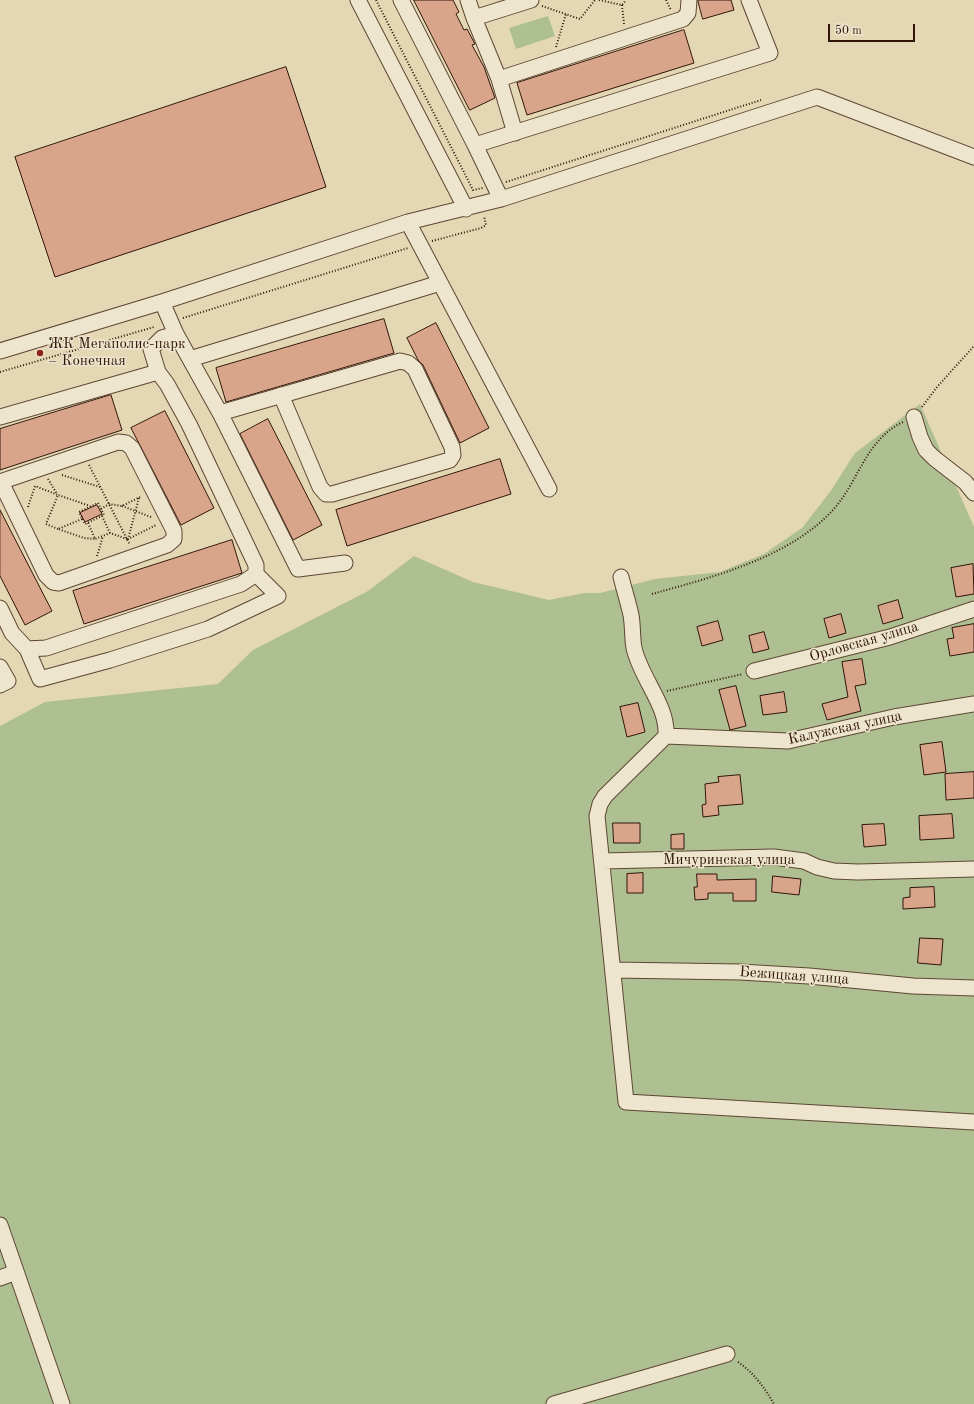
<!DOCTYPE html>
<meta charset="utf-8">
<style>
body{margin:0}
#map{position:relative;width:974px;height:1404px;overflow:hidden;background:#e4d7b4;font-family:"Old Standard TT",serif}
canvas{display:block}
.scale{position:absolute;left:828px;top:24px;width:87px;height:18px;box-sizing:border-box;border:2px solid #311508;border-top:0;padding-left:5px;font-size:12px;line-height:14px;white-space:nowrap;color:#311508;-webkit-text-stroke:3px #ede5ce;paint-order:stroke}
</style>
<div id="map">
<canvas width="974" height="1404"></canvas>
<div class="scale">50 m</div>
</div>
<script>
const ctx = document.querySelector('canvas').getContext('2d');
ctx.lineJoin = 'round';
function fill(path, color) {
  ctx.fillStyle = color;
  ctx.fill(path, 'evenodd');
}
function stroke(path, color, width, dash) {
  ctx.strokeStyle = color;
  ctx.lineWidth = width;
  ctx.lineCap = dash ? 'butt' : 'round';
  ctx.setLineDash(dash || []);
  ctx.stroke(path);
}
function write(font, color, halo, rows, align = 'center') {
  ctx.font = font + ' "Old Standard TT",serif';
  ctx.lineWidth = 3;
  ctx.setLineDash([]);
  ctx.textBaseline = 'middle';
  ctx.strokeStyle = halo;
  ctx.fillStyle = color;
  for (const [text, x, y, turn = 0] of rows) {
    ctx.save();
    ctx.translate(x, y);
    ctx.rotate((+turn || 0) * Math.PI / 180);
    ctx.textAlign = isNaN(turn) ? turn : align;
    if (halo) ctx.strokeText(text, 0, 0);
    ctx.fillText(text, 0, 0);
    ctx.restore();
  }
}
fill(new Path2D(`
 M 548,16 L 555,36 L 516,49 L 509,28 Z
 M 920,404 L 974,527 L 974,1404 L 0,1404 L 0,726 L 45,702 L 218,684 L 253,650 L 368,591 L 414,556 L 473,582 L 549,600 L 584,593 L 600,593 L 655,579 L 720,572 L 764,554 L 802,528 L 830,492 L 855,453 Z`), '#aebf92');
const building = new Path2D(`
 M 414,0 L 453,0 L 459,12 L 456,14 L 464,30 L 467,29 L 475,44 L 472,45 L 484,67 L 495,98 L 470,110 Z
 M 698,0 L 731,0 L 734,10 L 703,19 Z
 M 684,30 L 694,63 L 527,115 L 517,83 Z
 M 286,67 L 326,187 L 55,277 L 15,157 Z
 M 384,319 L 394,353 L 226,402 L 216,368 Z
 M 436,323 L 489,428 L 460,443 L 423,365 L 418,360 L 407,338 Z
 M 111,395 L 122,430 L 0,470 L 0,429 Z
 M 165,411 L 214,508 L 181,525 L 131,428 Z
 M 268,419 L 322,525 L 293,540 L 240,434 Z
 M 500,459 L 511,494 L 347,546 L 336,510 Z
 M 97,505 L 102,514 L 85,522 L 80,513 Z
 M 0,510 L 52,611 L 25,625 L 0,576 Z
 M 232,540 L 242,573 L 84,624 L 73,591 Z
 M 973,564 L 974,594 L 956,597 L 951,568 Z
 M 898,600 L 903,618 L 883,624 L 878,606 Z
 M 841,614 L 846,633 L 829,638 L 824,619 Z
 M 718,621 L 723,640 L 702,646 L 697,627 Z
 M 974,624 L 974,652 L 950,656 L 947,639 L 954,638 L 952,628 Z
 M 764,632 L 769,649 L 753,653 L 749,636 Z
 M 862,659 L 866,684 L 855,686 L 861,711 L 827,720 L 822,704 L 848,697 L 842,662 Z
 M 736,686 L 746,726 L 730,730 L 719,690 Z
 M 784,692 L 787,712 L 763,715 L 760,696 Z
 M 638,703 L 645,732 L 627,737 L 620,707 Z
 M 942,742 L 946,772 L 924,775 L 920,745 Z
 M 974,772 L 974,798 L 946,800 L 945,774 Z
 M 740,775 L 743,804 L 718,806 L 719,815 L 703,817 L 702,805 L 706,804 L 705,784 L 719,782 L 718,777 Z
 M 952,814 L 954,838 L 920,840 L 919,816 Z
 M 613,823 L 640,823 L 640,843 L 614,843 Z
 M 884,824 L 886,845 L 864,847 L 862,825 Z
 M 684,834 L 684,849 L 671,849 L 671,835 Z
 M 643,873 L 643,893 L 627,893 L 627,874 Z
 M 697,874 L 717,874 L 717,880 L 756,879 L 756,901 L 733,901 L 733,893 L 708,893 L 708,899 L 695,900 L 694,887 L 697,887 Z
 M 773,876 L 801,879 L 799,895 L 772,892 Z
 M 934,887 L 935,907 L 903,909 L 903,898 L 910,897 L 910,888 Z
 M 920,938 L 943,939 L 941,965 L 918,963 Z`);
fill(building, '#d8a58b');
stroke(building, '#311508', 1);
const minor = new Path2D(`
 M 358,0 L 466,209
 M 401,0 L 475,145 L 770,53 L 749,0
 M 468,0 L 474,18 L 531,0
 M 474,18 L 499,79
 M 515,133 L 499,79 L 683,19 L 688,13 L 689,0
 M 475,145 L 501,199
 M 408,222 L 549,489
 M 162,302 L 176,334 L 220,413 L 298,569 L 345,563
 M 0,351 L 162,302 L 408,222 L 501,199 L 817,97 L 974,157
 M 190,359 L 440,283
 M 220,413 L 400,361 L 408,363 L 415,369 L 452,447 L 453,455 L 450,460 L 332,494 L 326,494 L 320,487 L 281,395
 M 0,417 L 158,372 L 151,349 L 162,338 L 176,334
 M 914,417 L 920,437 L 926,450 L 934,458 L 965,482 L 974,493
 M 0,482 L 118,442 L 126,443 L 132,448 L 174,531 L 174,539 L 167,545 L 59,583 L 53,582 L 46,575 L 1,482
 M 621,577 C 624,589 628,602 631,615 C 633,626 632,637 634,648 C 641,679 668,705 666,736 L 605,796 L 600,804 L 597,816 L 626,1102 L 974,1122
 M 0,608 L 12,633 L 27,649 L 46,648 L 241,584 L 256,574
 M 27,649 L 40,679 L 110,660 L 208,629 L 278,596 L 256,574 L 256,565 L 189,424 L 167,384 L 158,372
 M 0,667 L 8,681 L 0,685
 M 754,671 L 890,637 L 974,609
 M 666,736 L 788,741 L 894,717 L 974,704
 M 602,861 L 774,857 L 804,861 L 817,867 L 834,871 L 858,872 L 974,869
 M 613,970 L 740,972 L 809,976 L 913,986 L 974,988
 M 0,1225 L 62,1404
 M 0,1278 L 16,1272
 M 554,1404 L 727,1354`);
stroke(minor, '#5e4633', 17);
stroke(new Path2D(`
 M 376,0 L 473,190 L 483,188
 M 599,0 L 622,5 L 626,0
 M 666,0 L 671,10
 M 622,5 L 624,24
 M 542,6 L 580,19 L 595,0
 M 556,47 L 566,14
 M 506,182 L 761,100
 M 432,241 L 481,228 L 486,225 L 484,216
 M 183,318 L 408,248
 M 0,372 L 154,327
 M 922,407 L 937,387 L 974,346
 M 89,465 L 130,545
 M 62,475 L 100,487
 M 48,479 L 57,494
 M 139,498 L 128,539 L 156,525
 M 98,503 L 104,515 L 85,524 L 79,512 Z
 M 122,506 L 151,517
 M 28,507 L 35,486 L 58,495
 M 101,509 L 109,504 L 122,506 L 140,497
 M 102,516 L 110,533 L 127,539
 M 82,519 L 58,529 L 84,538 L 95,539
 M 88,523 L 95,539 L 110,533
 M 58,529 L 46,524 L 58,495 L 90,506
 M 97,556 L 103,536
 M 652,594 C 713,577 788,558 832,511 C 859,482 865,440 903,422
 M 667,691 L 743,674
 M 738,1362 C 754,1373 764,1387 774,1404`), '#311508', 2, [1, 2]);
stroke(minor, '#ede5ce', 15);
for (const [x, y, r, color] of [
 [40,353,4,"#8f2418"]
]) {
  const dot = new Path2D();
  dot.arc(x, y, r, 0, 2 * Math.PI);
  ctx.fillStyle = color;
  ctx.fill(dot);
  stroke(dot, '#ede5ce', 1.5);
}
write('15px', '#311508', '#ede5ce', [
 ["ЖК Мегаполис-парк",48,344],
 ["– Конечная",48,361]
], 'left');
write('15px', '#311508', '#ede5ce', [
 ["Орловская улица",864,642,-16],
 ["Калужская улица",845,728,-12],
 ["Мичуринская улица",729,860],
 ["Бежицкая улица",794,976,4]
]);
</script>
